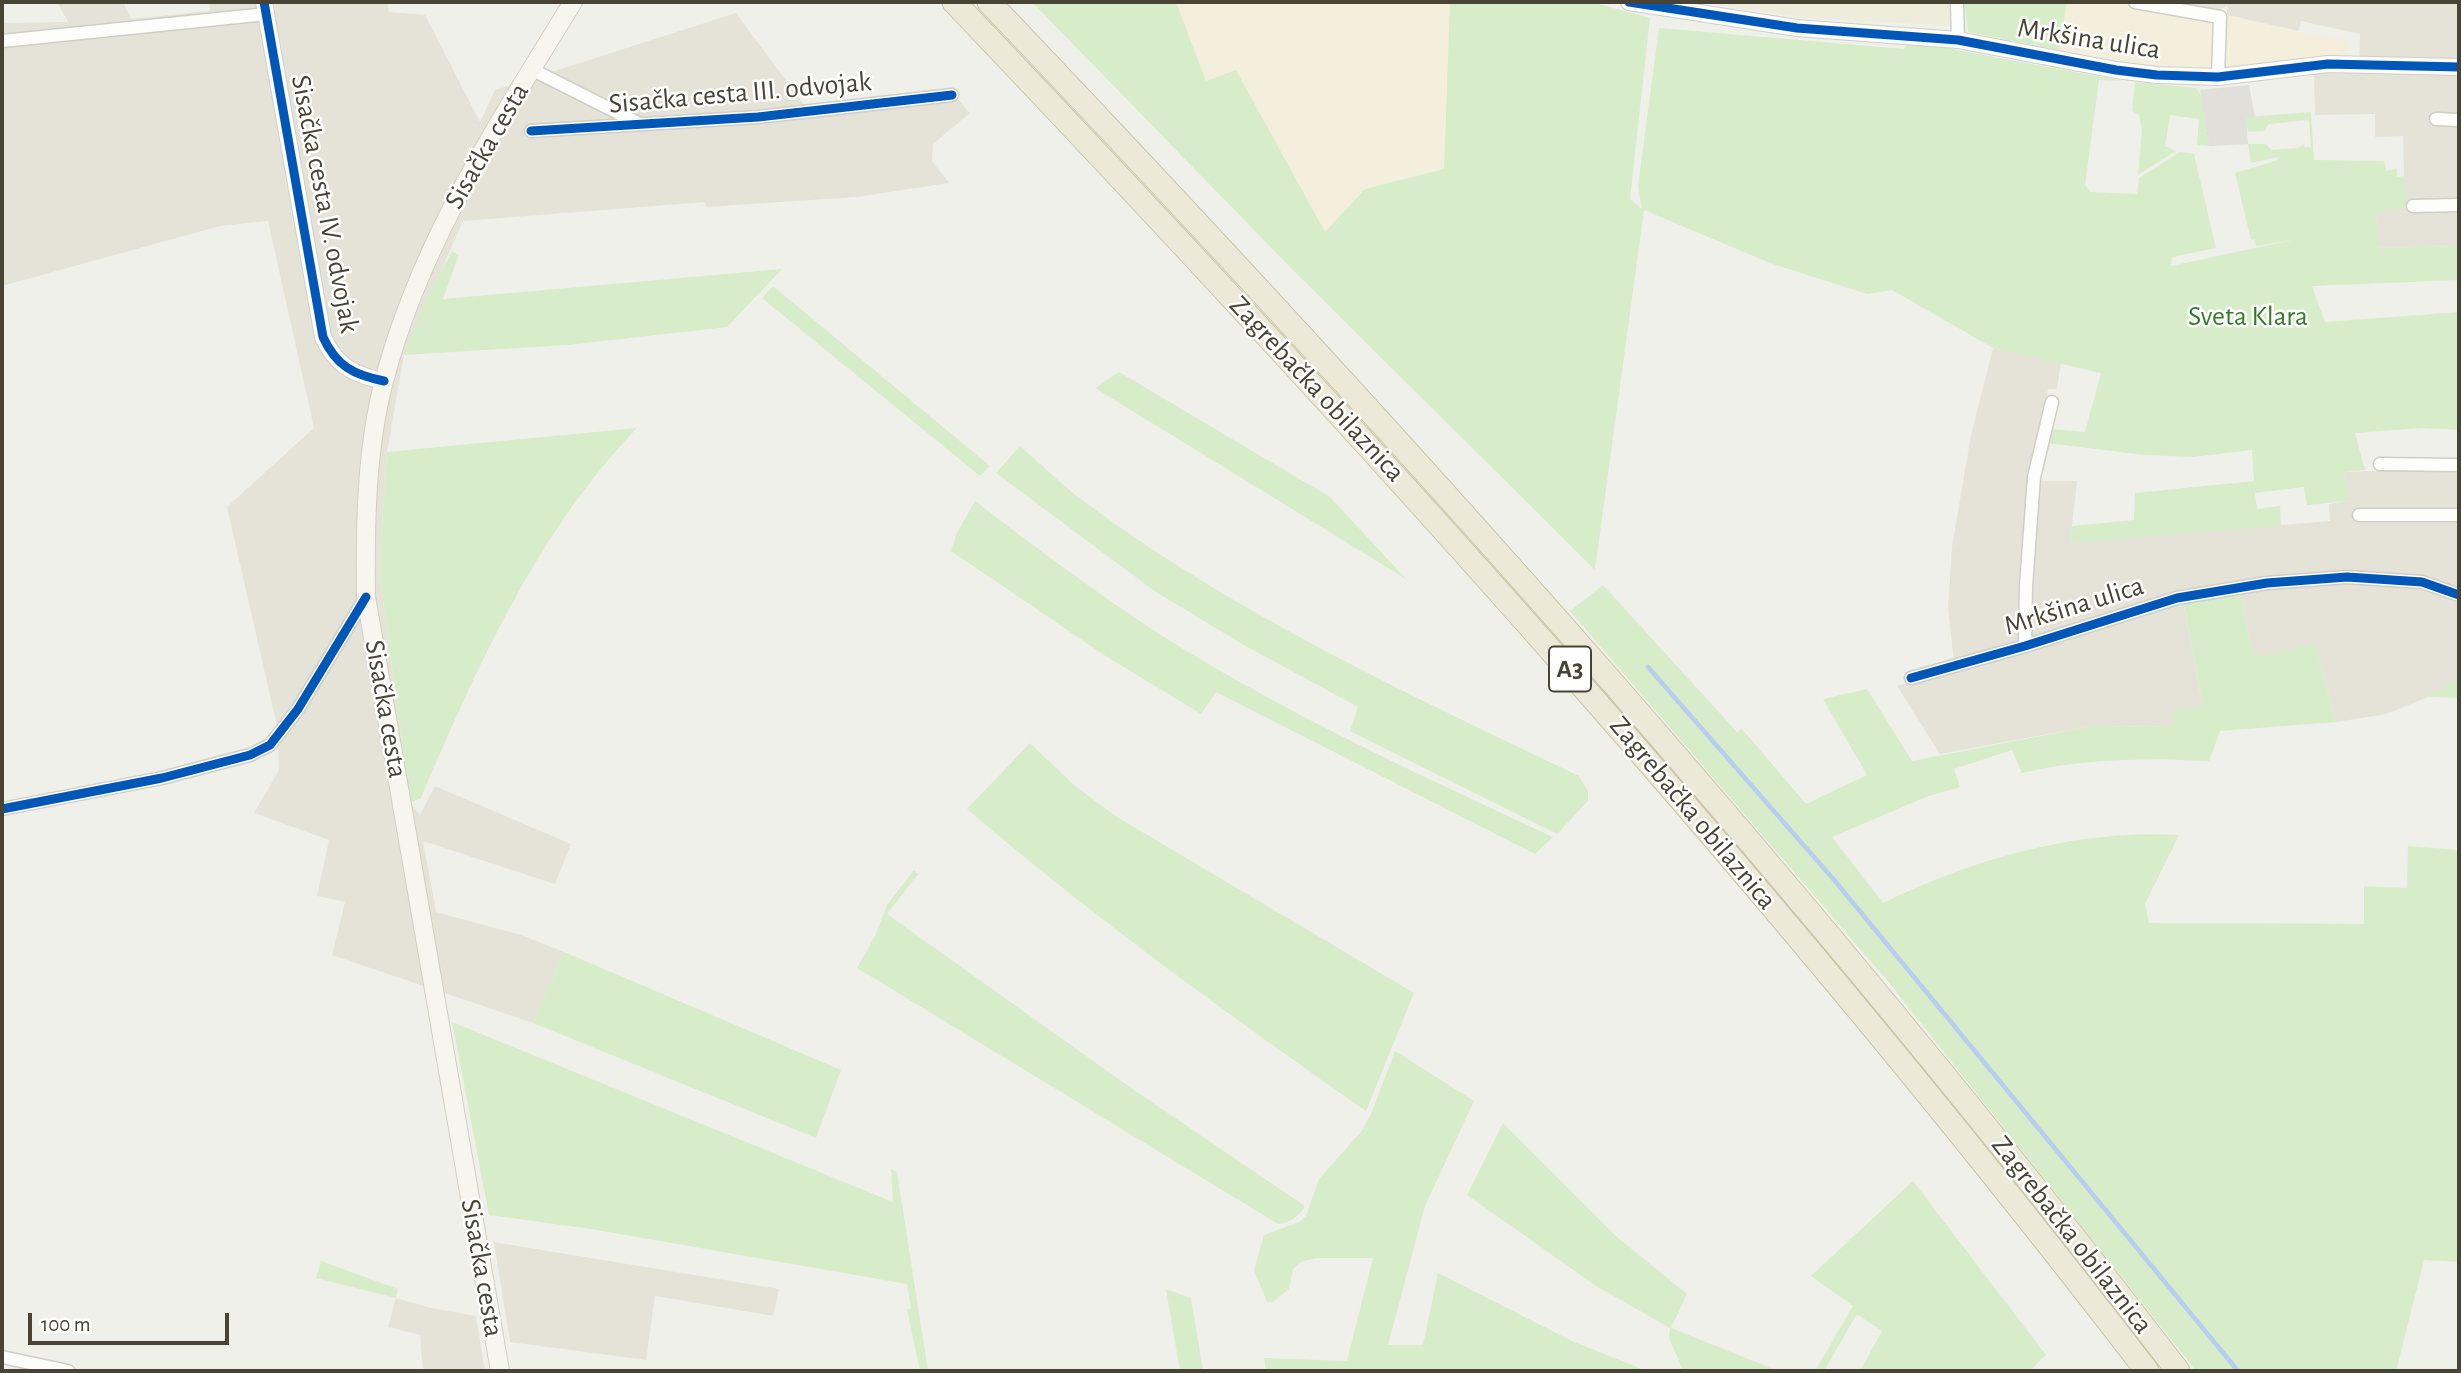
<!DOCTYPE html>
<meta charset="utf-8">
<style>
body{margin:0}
#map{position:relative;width:2461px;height:1373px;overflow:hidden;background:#f0f0ea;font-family:"Alegreya Sans",sans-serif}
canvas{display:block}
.frame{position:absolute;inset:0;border:4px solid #474435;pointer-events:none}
.scale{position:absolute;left:28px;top:1313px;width:201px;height:32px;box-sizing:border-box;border:4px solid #474435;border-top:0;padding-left:9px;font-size:21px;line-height:24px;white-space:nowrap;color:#474435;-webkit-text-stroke:5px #fff;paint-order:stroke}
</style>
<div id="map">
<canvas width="2461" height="1373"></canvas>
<div class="frame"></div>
<div class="scale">100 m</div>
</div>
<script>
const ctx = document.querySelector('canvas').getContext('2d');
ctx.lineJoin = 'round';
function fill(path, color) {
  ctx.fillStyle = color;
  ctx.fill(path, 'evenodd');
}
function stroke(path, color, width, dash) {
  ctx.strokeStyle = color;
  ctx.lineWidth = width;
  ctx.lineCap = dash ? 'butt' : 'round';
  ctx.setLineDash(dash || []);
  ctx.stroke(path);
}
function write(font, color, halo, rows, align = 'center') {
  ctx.font = font + ' "Alegreya Sans",sans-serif';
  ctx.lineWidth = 5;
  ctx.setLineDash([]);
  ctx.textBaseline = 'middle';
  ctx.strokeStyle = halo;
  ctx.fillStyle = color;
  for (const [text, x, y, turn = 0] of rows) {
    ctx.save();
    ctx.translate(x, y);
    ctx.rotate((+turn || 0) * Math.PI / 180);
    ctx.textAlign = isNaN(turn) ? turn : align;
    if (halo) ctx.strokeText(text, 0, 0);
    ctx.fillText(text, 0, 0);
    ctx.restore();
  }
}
fill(new Path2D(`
 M 57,2 L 123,2 L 131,19 L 210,11 L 209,2 L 387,2 L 389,12 L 425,15 L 480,122 L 495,90 L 736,13 L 805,106 L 950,90 L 970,113 L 933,144 L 932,161 L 949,183 L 856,197 L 706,207 L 705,202 L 463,221 L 404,355 L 387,452 L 379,570 L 410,803 L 420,815 L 435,786 L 571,844 L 555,884 L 423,841 L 436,912 L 521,935 L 564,952 L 533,1023 L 332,955 L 345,902 L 317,896 L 329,840 L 254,813 L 279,770 L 277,726 L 227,507 L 314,428 L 268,221 L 220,226 L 2,286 L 2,23 L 68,22 Z
 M 2161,2 L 2459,2 L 2459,246 L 2377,248 L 2376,212 L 2409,206 L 2404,176 L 2403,136 L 2375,137 L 2375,114 L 2315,115 L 2314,69 L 2359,67 L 2360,34 L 2301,21 L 2299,31 L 2227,15 L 2227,6 L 2215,11 Z
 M 1993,348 L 2061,363 L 2057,389 L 2048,389 L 2030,481 L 2077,481 L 2070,543 L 2330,521 L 2329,504 L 2347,501 L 2344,472 L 2459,468 L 2459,677 L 2428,697 L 2386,714 L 2336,722 L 2315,643 L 2259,658 L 2250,643 L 2240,583 L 2181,591 L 2203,707 L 2171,727 L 2092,726 L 1940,754 L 1897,686 L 1955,671 L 1948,608 L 1952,547 L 1971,435 Z
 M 494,1242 L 779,1289 L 773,1316 L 655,1296 L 646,1360 L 510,1342 Z
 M 396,1298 L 431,1308 L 476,1316 L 485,1371 L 423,1371 L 420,1335 L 388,1327 Z`), '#e5e3d7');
fill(new Path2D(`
 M 1176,2 L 1450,2 L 1444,169 L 1365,189 L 1325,233 L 1236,70 L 1206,81 Z
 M 2067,2 L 2115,2 L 2226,18 L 2227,15 L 2299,33 L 2350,40 L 2347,55 L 2198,72 L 2058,53 Z`), '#f3efdc');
fill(new Path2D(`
 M 1697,2 L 1951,2 L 1953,26 L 1806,18 Z`), '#eeeddc');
fill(new Path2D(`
 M 1032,2 L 1176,2 L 1206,81 L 1236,70 L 1325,232 L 1365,189 L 1444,169 L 1450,2 L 1591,2 L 1650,18 L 1630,199 L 1642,209 L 1638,186 L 1659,28 L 1904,49 L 1908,43 L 1930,45 L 2123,81 L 2099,80 L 2085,185 L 2090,192 L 2137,194 L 2139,178 L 2180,152 L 2194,154 L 2216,248 L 2172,257 L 2171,266 L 2292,240 L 2256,246 L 2255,239 L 2251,240 L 2235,173 L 2278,160 L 2277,157 L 2251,163 L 2248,144 L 2266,144 L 2272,150 L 2297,148 L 2304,144 L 2305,147 L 2311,147 L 2309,120 L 2269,124 L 2264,131 L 2248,132 L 2245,117 L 2311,112 L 2314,160 L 2384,161 L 2386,171 L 2397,169 L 2397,177 L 2404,176 L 2410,207 L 2376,212 L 2378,248 L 2459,246 L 2459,280 L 2312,286 L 2325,322 L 2459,312 L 2459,430 L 2422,428 L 2355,433 L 2365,470 L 2344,472 L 2348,501 L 2307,505 L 2304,487 L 2255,493 L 2257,509 L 2280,506 L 2281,526 L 2070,543 L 2072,526 L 2134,520 L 2135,493 L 2254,481 L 2252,450 L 2193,457 L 2145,455 L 2047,443 L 2050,429 L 2085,432 L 2101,373 L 1993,348 L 1892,290 L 1867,294 L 1770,263 L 1644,210 L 1595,570 L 1291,268 Z
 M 1965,2 L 2067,2 L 2059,50 L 1968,32 Z
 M 2135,82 L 2196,88 L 2201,95 L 2209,146 L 2197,145 L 2199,119 L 2170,115 L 2165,146 L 2176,151 L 2138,175 L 2142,130 L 2139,115 L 2132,111 Z
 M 452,251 L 459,255 L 443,299 L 782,269 L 727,327 L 568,345 L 404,355 L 431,289 Z
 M 773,286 L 990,466 L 980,476 L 762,298 Z
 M 1119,372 L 1330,497 L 1406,579 L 1095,388 Z
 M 637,428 C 537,532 477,667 421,798 L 410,803 L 379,570 L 387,452 Z
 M 1020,446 C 1044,467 1067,490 1093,508 C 1243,618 1412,696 1579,776 L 1588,791 L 1588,801 L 1557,834 L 1350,731 L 1358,707 L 1242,644 L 1156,592 L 996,473 Z
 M 975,501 C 1057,564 1139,625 1229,676 C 1334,736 1444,786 1553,837 L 1535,854 L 1216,692 L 1201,714 L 1104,655 L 951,551 L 956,535 Z
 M 1603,585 L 1737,732 L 1742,729 L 1806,804 L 1867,775 L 1823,699 L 1867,689 L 1912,761 L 2092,726 L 2171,727 L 2174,710 L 2203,707 L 2183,600 L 2241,590 L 2250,643 L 2260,657 L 2315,643 L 2336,722 L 2220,731 L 2209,761 C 2145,758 2085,758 2022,773 L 2012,750 L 1954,769 L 1960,787 L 1926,797 L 1832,837 L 1883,903 C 1973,859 2077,829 2179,835 L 2145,904 L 2149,923 L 2364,924 L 2364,886 L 2407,888 L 2408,846 L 2459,850 L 2459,1262 L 2424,1260 L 2396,1371 L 2196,1371 L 1886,979 L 1570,611 Z
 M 2459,677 L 2459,698 L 2428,697 Z
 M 1030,743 L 1075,786 L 1117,817 L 1414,993 L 1366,1111 C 1229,1015 1094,918 967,809 Z
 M 914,870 L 918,874 L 887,914 L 1131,1088 L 1305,1206 C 1299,1216 1290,1223 1278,1224 L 857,968 L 875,936 L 887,905 Z
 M 564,952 L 841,1070 L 816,1138 L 533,1023 Z
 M 452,1022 L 893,1202 L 891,1169 L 897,1172 L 928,1371 L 920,1371 L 907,1309 L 911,1309 L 907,1284 L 591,1229 L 489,1215 Z
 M 1395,1051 L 1474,1101 L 1425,1206 L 1388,1345 L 1423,1345 L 1438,1273 L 1574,1342 L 1647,1371 L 1266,1371 L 1264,1358 L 1347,1361 L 1373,1258 L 1316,1258 L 1301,1262 L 1293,1269 L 1289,1289 L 1273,1302 L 1267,1302 L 1254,1270 L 1264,1235 L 1299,1222 L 1306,1216 L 1319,1179 L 1361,1132 L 1371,1114 Z
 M 1503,1123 L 1617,1237 L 1687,1294 L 1671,1328 L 1778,1371 L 1683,1371 L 1669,1338 L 1670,1328 L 1596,1286 L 1467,1195 Z
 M 1913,1181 L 2046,1355 L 2029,1371 L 1860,1371 L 1882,1331 L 1857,1314 L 1824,1371 L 1815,1371 L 1853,1306 L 1811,1276 Z
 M 321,1261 L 398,1289 L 396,1298 L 316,1278 Z
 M 1166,1289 L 1191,1298 L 1203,1371 L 1180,1371 Z`), '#d7ecc9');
fill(new Path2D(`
 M 2249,85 L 2255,117 L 2246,117 L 2248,144 L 2209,146 L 2200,90 Z`), '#e0dfda');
stroke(new Path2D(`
 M 1648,667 L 1835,881 L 2238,1371`), '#b8cef0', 4.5);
const minor = new Path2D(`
 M 1957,2 L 1958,40
 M 2135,2 L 2220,17 L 2218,77
 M 2,41 L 267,14
 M 531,69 L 640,124
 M 2436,119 L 2459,120
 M 531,131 L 758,117 L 952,95
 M 2413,206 L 2459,205
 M 2380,464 L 2459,465
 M 2359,515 L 2459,515
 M 2025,646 L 2026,586 L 2034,477 L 2052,402
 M 1911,678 L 2025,646 L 2177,598 L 2267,583 L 2347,577 L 2422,582 L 2459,595
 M 2,809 L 162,778 L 250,755 L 270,745 L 298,709 L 366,597
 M 2,1357 L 68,1371`);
const tertiary = new Path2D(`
 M 264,2 L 323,337 C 336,366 354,375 384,381
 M 1629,2 L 1797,28 L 1958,40 L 2116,70 L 2157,75 L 2218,77 L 2328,64 L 2459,67`);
const secondary = new Path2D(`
 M 500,1371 L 366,597 C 365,525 366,450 384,381 C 420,243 499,122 573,2`);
const motorway = new Path2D(`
 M 954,2 C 1372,441 1777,889 2147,1371
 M 989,2 C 1406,440 1810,890 2178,1371`);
stroke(minor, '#cfcec7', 15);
stroke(tertiary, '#cfcec7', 18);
stroke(secondary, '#d0cfc1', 20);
stroke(motorway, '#c9c4a5', 25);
stroke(minor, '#fdfdfc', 12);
stroke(tertiary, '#fdfdfc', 16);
stroke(secondary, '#f7f6ee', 18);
stroke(motorway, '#ece9d9', 23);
stroke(new Path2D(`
 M 264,2 L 323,337 C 336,366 354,375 384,381
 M 1629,2 L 1797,28 L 1958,40 L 2116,70 L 2157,75 L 2218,77 L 2328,64 L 2459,67
 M 531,131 L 758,117 L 952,95
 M 1911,678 L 2025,646 L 2177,598 L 2267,583 L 2347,577 L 2422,582 L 2459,595
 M 2,809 L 162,778 L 250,755 L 270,745 L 298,709 L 366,597`), '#0057b8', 9);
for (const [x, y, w] of [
 [1570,669,42]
]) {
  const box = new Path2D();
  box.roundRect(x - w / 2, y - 22.5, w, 45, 5);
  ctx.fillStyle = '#fff';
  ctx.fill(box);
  stroke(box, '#474435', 2);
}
write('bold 26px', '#474435', null, [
 ["A3",1570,669]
]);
write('28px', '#474435', '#fff', [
 ["Mrkšina ulica",2089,39,9],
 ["Sisačka cesta III. odvojak",740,93,-5],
 ["Sisačka cesta",487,146,-60],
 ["Sisačka cesta IV. odvojak",325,204,79],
 ["Zagrebačka obilaznica",1317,389,47],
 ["Mrkšina ulica",2074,606,-17],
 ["Sisačka cesta",386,709,80],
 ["Zagrebačka obilaznica",1693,813,50],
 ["Zagrebačka obilaznica",2072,1235,52],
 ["Sisačka cesta",482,1268,80]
]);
write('28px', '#347b26', '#fff', [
 ["Sveta Klara",2248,317]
]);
</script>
